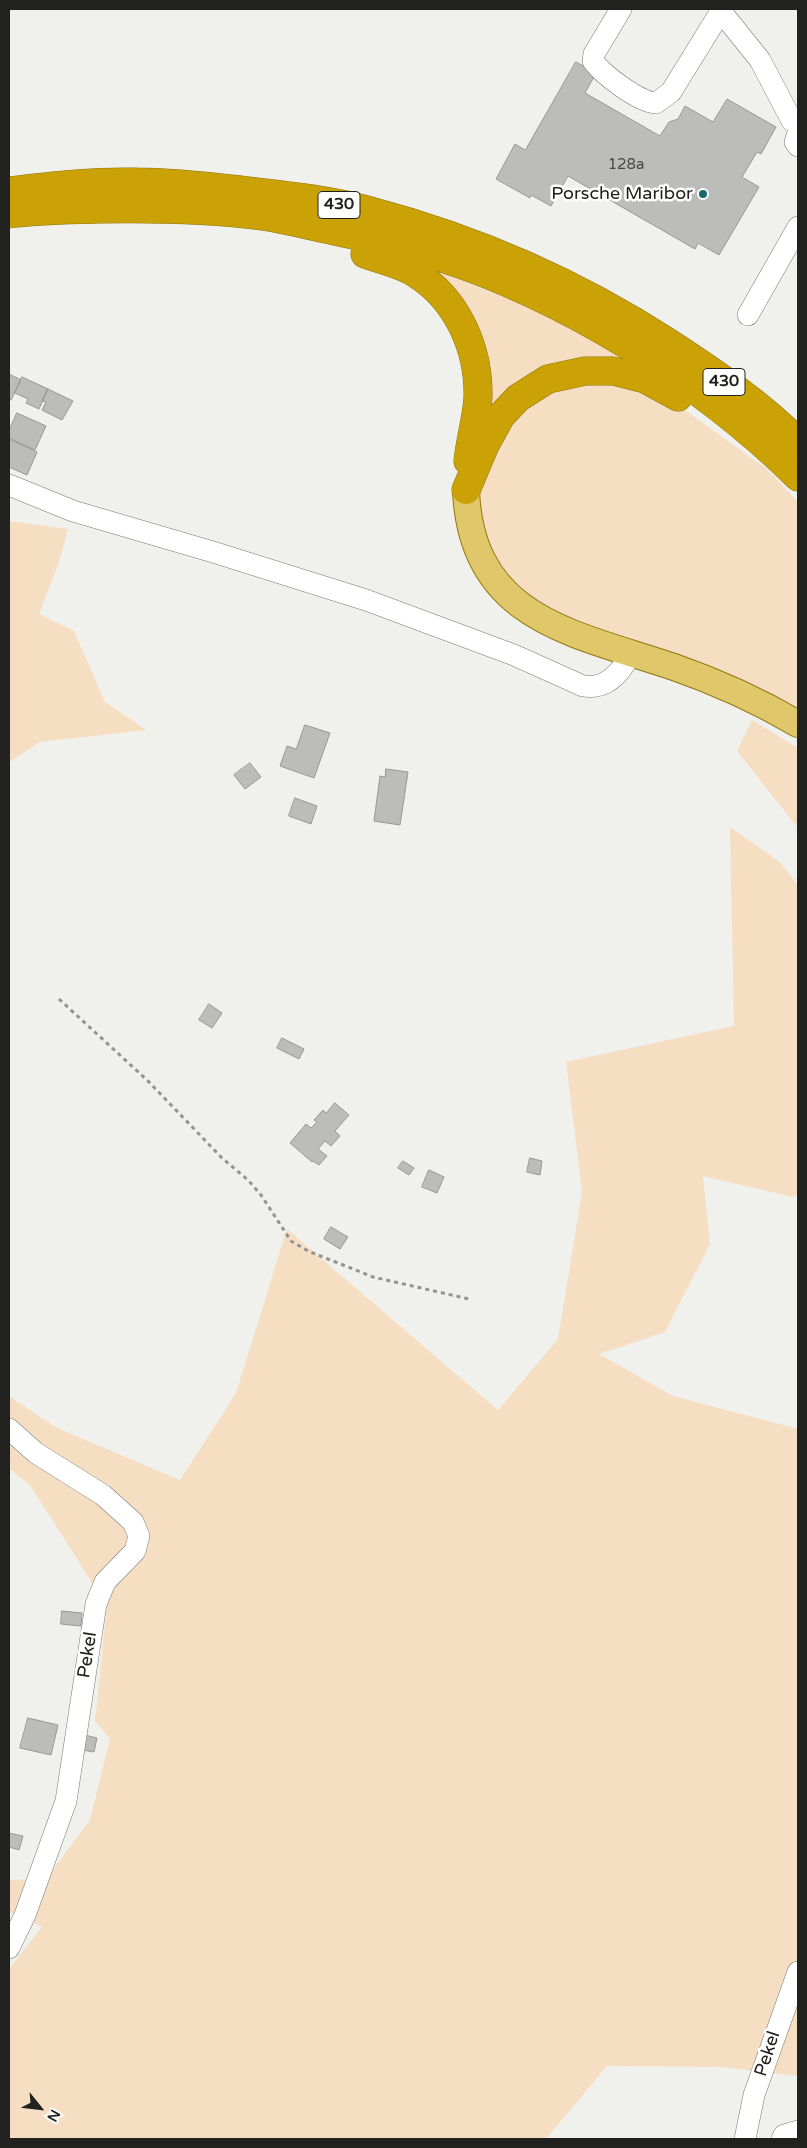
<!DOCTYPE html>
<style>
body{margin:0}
#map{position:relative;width:807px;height:2148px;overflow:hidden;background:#f0f0ed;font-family:"Varela Round",sans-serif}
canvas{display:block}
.frame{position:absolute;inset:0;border:10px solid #21211f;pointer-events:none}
.north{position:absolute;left:15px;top:2083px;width:50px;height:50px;-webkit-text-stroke:4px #fffffe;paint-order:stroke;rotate:119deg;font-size:14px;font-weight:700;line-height:20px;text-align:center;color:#21211f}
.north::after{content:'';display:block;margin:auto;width:18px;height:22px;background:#21211f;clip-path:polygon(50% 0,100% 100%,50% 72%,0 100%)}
</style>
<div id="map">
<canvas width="807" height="2148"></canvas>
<div class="frame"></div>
<div class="north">N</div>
</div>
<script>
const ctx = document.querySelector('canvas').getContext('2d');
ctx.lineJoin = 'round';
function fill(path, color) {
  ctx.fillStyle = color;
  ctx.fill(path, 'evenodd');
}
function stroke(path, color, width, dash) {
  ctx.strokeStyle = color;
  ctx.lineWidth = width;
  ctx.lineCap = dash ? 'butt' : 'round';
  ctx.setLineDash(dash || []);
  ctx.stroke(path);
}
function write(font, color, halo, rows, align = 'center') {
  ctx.font = font + ' "Varela Round",sans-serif';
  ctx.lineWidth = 5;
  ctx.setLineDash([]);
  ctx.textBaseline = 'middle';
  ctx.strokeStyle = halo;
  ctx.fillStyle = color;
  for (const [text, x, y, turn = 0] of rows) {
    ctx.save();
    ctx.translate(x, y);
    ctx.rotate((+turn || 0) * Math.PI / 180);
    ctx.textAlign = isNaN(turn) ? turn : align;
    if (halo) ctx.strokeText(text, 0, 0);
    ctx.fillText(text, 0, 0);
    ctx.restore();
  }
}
fill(new Path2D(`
 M 425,266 L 539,311 L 642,367 L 585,364 L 480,440 L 484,385 Z
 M 585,377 L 667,397 L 768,470 L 798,502 L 798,711 L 771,694 L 706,667 L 555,616 L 503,574 L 487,545 L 479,507 L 482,474 L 498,436 L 533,399 Z
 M 9,521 L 68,529 L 59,562 L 39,614 L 74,631 L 105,702 L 146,730 L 40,742 L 9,762 Z
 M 752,720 L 798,748 L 798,828 L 737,751 Z
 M 730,827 L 781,863 L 798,886 L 798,1194 L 793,1197 L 703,1176 L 710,1244 L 665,1332 L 599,1354 L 673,1396 L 798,1429 L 798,2076 L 722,2067 L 607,2066 L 546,2139 L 9,2139 L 9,1969 L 42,1927 L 9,1912 L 9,1880 L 46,1879 L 90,1820 L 110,1739 L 95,1721 L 107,1606 L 30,1485 L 9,1468 L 9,1396 L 57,1428 L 180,1480 L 236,1393 L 287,1229 L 498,1410 L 558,1339 L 582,1192 L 566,1062 L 734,1026 Z`), '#f6dec3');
const building = new Path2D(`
 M 576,62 L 596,73 L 585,93 L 660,136 L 669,122 L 678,119 L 685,106 L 713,122 L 727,99 L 776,127 L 761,154 L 757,152 L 742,177 L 759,187 L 719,255 L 698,243 L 695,249 L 568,176 L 551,206 L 531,195 L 530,198 L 496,179 L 515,144 L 525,150 Z
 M 9,374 L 21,380 L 11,400 L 9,399 Z
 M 22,377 L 48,389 L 39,409 L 26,403 L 28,399 L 15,393 Z
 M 48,389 L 73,401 L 62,420 L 42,410 L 46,402 L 42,401 Z
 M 17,413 L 46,426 L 35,450 L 9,438 L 9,431 Z
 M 9,439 L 37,452 L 27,475 L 9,467 Z
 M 305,725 L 330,733 L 314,778 L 280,766 L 287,746 L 296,749 Z
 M 250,763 L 261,777 L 245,789 L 234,775 Z
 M 386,769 L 408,772 L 400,825 L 374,821 L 380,776 L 385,777 Z
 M 295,798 L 317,806 L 311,824 L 289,816 Z
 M 209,1004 L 222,1013 L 212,1028 L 199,1020 Z
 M 282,1038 L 304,1049 L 299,1059 L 277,1048 Z
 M 335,1103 L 349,1115 L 335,1131 L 340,1136 L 331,1146 L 325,1141 L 318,1149 L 327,1156 L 319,1165 L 313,1161 L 312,1162 L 290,1143 L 306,1124 L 311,1128 L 317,1122 L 314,1120 L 323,1110 L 326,1113 Z
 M 530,1158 L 542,1161 L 540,1175 L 527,1172 Z
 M 403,1161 L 414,1168 L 409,1175 L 398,1168 Z
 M 429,1170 L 444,1177 L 437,1193 L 422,1187 Z
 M 331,1227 L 348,1237 L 340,1249 L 324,1239 Z
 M 62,1611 L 82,1613 L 81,1626 L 61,1624 Z
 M 28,1718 L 58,1725 L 51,1755 L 20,1748 Z
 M 85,1735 L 97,1738 L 94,1752 L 82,1750 Z
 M 9,1833 L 23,1836 L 19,1850 L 9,1847 Z`);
fill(building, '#bcbdba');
stroke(building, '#979895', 1);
const minor = new Path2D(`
 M 621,9 L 594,54 L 593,61 C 603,75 639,102 656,103 L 671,92 L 721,11
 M 719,9 L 760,60 L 792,121 L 798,123
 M 798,133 L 795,142 L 798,146
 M 748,315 L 798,227
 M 9,485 L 73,511 L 213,552 L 366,600 L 514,655 L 583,686 C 606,690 621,673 631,653
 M 9,1429 L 36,1453 L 103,1495 L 133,1522 L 139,1536 L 135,1551 L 105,1582 L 96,1604 L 66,1801 L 25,1915 L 9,1948
 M 745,2139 L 754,2095 L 798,1972
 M 782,2139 L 784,2135 L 798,2131`);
const major = new Path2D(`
 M 466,490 C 471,620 574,633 674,667 C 717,682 759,701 798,724`);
const highway = new Path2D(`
 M 9,191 C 51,186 95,181 137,182 C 171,182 206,186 240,190 C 282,195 326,199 367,210 C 473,238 577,283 669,343 C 712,371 762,405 798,442
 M 9,214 C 39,210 69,210 99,209 C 154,208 209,209 263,216 C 286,219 308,226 331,230 C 366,238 402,245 436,256 C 565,297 702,382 798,477
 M 365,254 C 381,260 401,264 415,273 C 457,299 479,348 478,397 C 477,418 470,440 468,461
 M 466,490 L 485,445 L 501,416 L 518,398 L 548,379 L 585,371 L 613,371 L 645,379 L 678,397`);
stroke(minor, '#787976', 22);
stroke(major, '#8f750f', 28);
stroke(highway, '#8f750f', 29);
stroke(new Path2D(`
 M 59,999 L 148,1081 L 222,1158 L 248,1180 L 261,1195 L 291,1241 L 308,1251 L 373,1277 L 469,1299`), '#939391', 3, [4, 4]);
stroke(minor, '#fff', 21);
stroke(major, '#dfc76a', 26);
stroke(highway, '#caa206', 28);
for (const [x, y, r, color] of [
 [703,194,5,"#1a676e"]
]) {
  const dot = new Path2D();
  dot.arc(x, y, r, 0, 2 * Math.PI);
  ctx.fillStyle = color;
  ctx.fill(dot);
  stroke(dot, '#fffffe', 2);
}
write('15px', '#484846', null, [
 ["128a",626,165]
]);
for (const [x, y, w] of [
 [339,205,42],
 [724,382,42]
]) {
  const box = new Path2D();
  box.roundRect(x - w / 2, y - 13.5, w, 27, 4);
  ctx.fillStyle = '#fffffe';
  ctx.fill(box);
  stroke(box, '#21211f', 1);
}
write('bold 16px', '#21211f', null, [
 ["430",339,205],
 ["430",724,382]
]);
write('18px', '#21211f', '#fffffe', [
 ["Porsche Maribor",693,194]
], 'right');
write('18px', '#21211f', '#fffffe', [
 ["Pekel",88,1655,-81],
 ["Pekel",768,2054,-72]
]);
</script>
